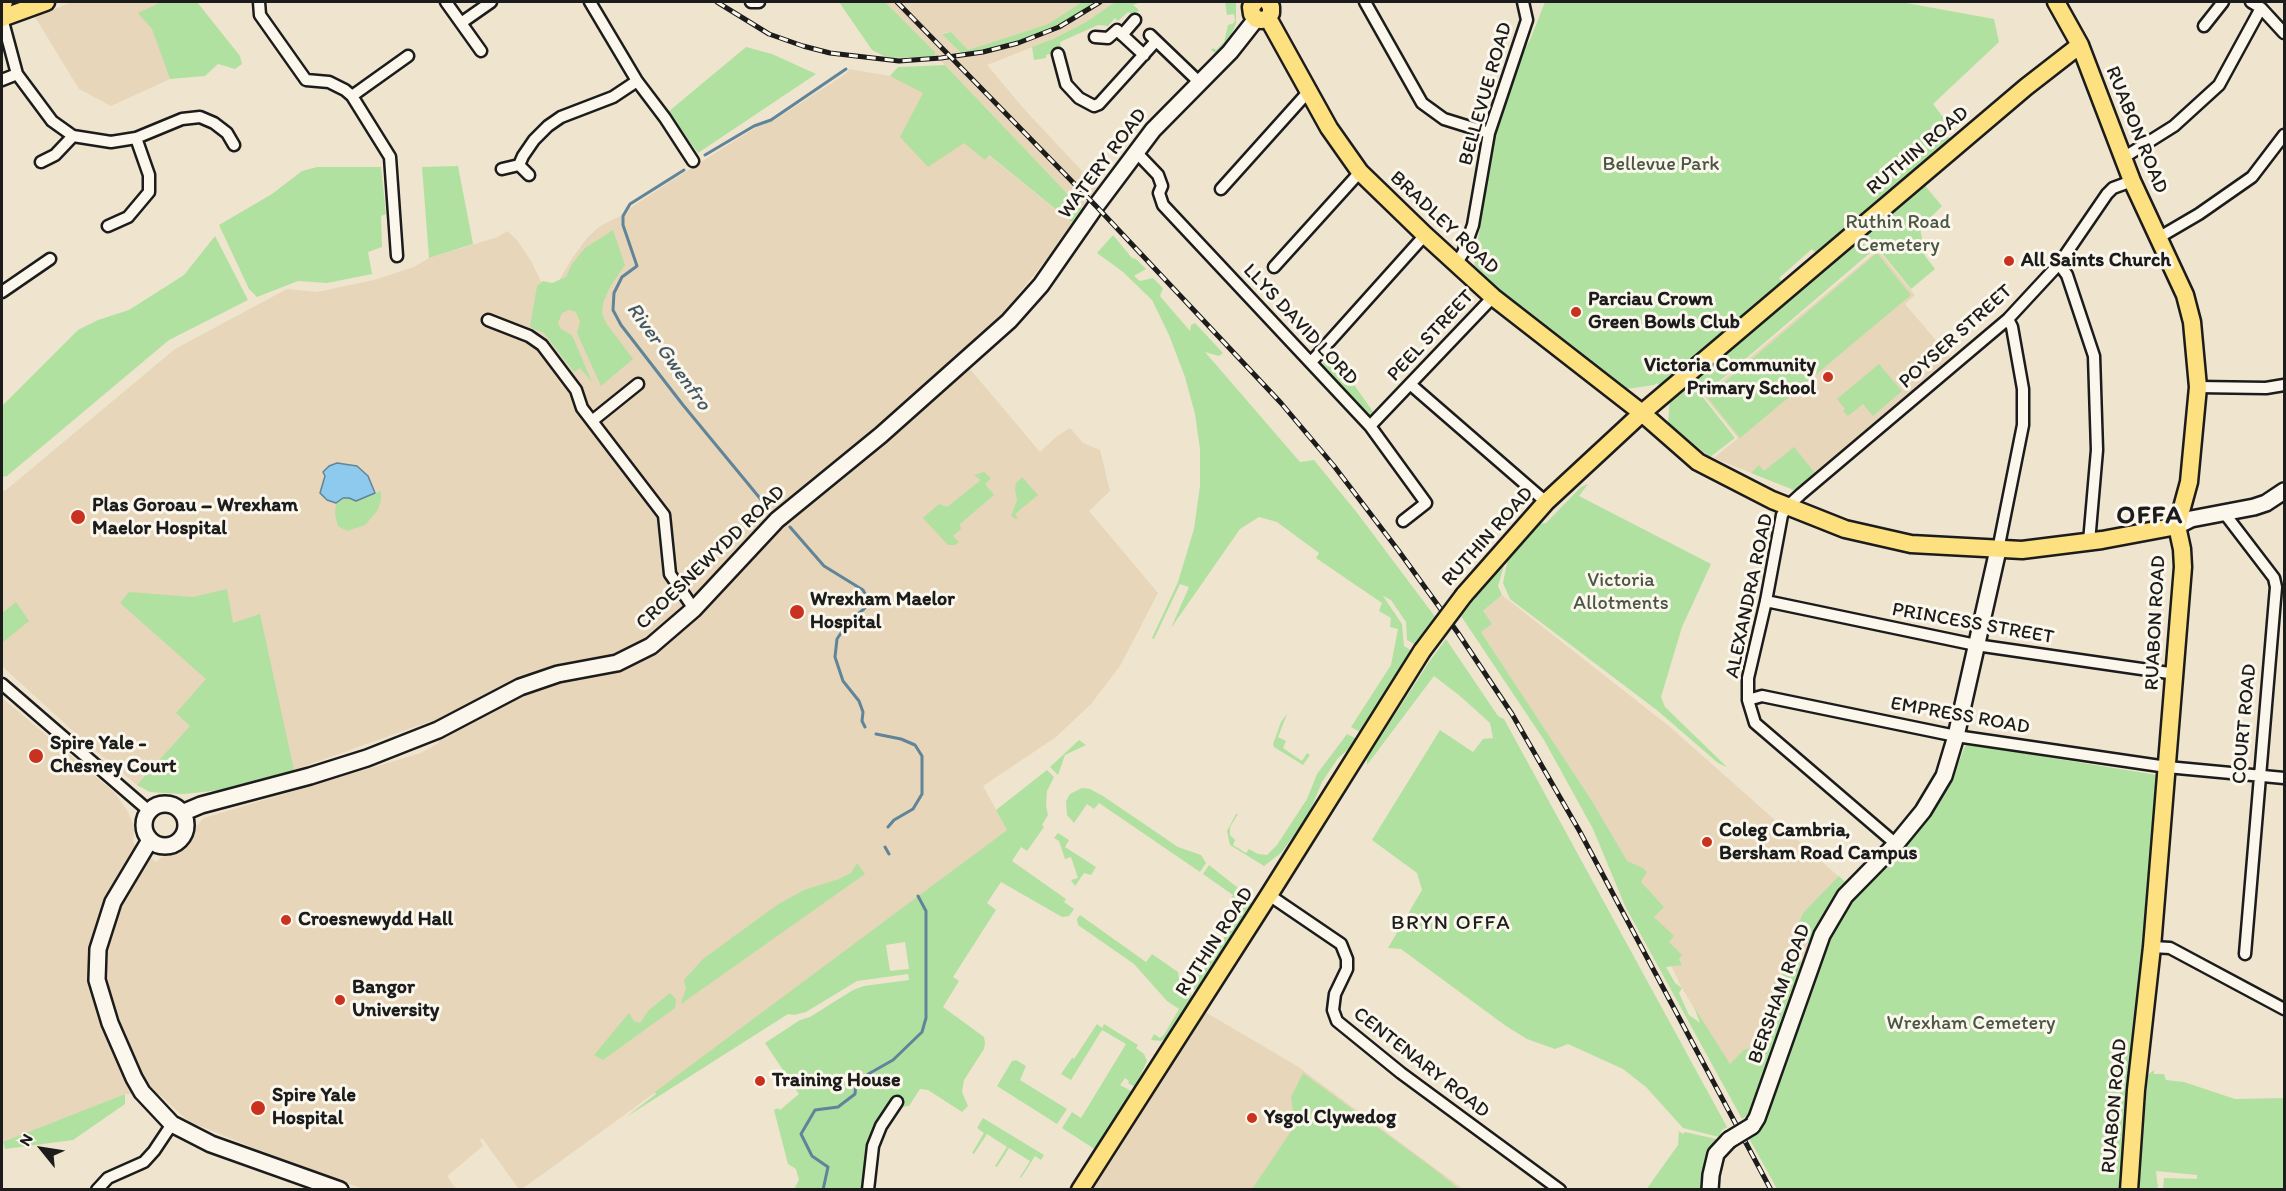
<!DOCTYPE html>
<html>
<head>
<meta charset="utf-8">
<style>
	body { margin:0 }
	#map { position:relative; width:2286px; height:1191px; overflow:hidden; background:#efe4ce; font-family:Itim,sans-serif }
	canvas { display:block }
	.frame { position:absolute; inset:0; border:3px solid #1c1c1c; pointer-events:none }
	.north { position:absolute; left:12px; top:1119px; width:60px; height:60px; -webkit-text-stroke:4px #fbf7ec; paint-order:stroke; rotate:300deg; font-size:16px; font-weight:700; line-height:24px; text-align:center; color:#1c1c1c }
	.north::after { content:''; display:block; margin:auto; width:21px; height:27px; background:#1c1c1c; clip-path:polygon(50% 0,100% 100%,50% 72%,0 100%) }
</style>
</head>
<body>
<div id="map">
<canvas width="2286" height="1191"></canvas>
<div class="frame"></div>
<div class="north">N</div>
</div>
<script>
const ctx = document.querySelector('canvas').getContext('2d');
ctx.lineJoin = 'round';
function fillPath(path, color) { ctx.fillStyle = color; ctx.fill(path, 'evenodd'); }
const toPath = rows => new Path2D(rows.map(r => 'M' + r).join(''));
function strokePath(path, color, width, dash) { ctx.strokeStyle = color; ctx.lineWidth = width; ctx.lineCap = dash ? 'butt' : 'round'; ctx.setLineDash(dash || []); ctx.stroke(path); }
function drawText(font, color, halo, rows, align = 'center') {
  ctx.font = font + ' Itim,sans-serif'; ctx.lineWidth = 6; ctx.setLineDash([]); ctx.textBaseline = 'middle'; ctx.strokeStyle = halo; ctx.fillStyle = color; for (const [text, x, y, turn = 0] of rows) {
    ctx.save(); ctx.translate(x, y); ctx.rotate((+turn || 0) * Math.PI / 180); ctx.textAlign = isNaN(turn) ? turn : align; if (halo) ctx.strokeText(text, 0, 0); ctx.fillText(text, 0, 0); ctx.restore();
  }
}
fillPath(toPath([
	[72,2,175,2,149,18,170,79,111,106,79,89,35,17],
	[885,2,1082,2,1048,24,968,50,951,32,942,33,962,54,1059,25,1095,2,1115,2,1086,22,1053,39,987,65,1025,110,1097,187,1083,210],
	[849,69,890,76,920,76,985,160,988,155,1074,224,1006,310,959,356,1040,452,1056,437,1070,428,1083,443,1100,450,1110,491,1089,511,1158,593,1120,666,1091,704,1056,737,983,786,1007,830,707,1055,522,1189,519,1189,482,1138,480,1140,483,1146,447,1176,456,1189,363,1189,293,1164,188,1121,160,1095,125,1094,2,1143,2,698,114,792,127,810,134,826,133,843,156,862,162,857,170,855,204,818,421,753,439,743,431,721,294,770,219,790,184,794,150,792,137,785,84,741,2,666,2,491,6,490,175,349,287,289,317,292,374,280,414,267,429,258,498,237,507,231,517,240,531,261,549,298,571,260,587,238,600,226,627,213,629,209,671,181,755,128,776,119,847,73],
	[1878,250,1915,295,1905,304,1951,358,1794,490,1714,458,1738,438,1704,396],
	[1502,595,1670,727,1847,884,1836,898,1811,943,1754,1095,1720,1052,1681,986,1592,801,1473,620],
	[1205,1012,1297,1066,1463,1189,1090,1190]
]), '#e7d6b9');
fillPath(toPath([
	[162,2,197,2,240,56,242,64,235,69,218,64,205,76,170,79,152,29,138,13],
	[839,2,885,2,935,52,935,57,888,58,872,50],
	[1082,2,1095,2,1059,25,1019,42,987,50,962,54,942,34,951,32,968,50,1048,24],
	[1115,2,1141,2,1133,5,1139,10,1134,16,1128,12,1118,21,1115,18,1108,26,1098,25,1060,42,1062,51,1046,55,1046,58,1034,60,1032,47,1053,39,1086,22],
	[1225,2,1236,2,1236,23,1228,43,1218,55,1211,50,1213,48,1216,50,1224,42,1228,25,1234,23,1235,20,1234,14,1227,15],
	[1545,2,1901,2,1994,19,1999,42,1933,104,1952,129,1946,134,1951,140,1818,255,1812,249,1779,278,1783,283,1662,388,1657,383,1654,385,1626,389,1496,292,1474,267,1481,220,1478,217,1495,135,1525,48,1530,40],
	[746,47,772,54,816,74,698,153,668,112],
	[945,65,1083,210,1074,224,989,155,985,160,964,143,928,167,900,137,923,93,890,76,898,67],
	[458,166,473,244,429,258,422,167],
	[317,167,381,167,386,214,381,216,382,247,368,252,372,274,327,283,298,281,257,297,249,289,219,225,272,194,302,171],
	[1922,182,1942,206,1920,228,1925,256,1935,269,1911,289,1877,247,1702,396,1735,438,1710,457,1668,423,1670,398],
	[613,230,625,265,610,287,603,303,602,313,606,323,633,359,601,386,577,333,580,322,576,312,569,310,562,313,558,323,561,329,572,335,592,382,580,368,574,372,544,333,530,327,537,286,543,281,552,283,566,277,572,264,585,248],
	[1113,235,1132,258,1136,259,1146,269,1134,276,1140,281,1153,278,1163,288,1160,296,1190,331,1191,325,1195,323,1223,353,1219,356,1205,352,1300,462,1314,460,1358,514,1436,618,1416,645,1407,640,1406,622,1391,600,1383,596,1402,624,1404,646,1412,651,1360,732,1351,727,1391,665,1398,629,1390,627,1391,618,1379,611,1382,603,1316,558,1319,553,1277,522,1259,517,1240,529,1171,628,1189,587,1180,584,1154,639,1152,638,1178,582,1194,529,1200,486,1200,449,1195,414,1185,377,1169,335,1152,300,1123,272,1097,253],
	[215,236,248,300,169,340,7,476,2,477,2,406,78,330,98,320,129,310,184,275],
	[1877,253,1911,295,1740,438,1707,397],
	[1331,352,1376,416,1368,415,1324,369,1323,363],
	[1879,364,1902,391,1873,416,1863,404,1848,416,1843,411,1845,409,1837,399],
	[1794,447,1815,473,1794,490,1751,473,1759,465,1764,471],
	[984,472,991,478,985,484,994,495,960,524,961,529,953,536,959,542,955,545,948,545,923,518,939,504,947,507,981,480,974,475],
	[1022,477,1038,495,1015,514,1018,518,1016,519,1011,516,1017,500,1015,490,1016,483],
	[1588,484,1579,496,1711,564,1682,627,1661,697,1665,707,1727,767,1718,763,1658,711,1510,599,1503,583,1508,558,1539,524,1546,523,1581,487],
	[381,491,381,501,377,511,365,525,347,531,338,526,335,514,336,503,343,498,349,498,356,501],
	[1505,562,1498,586,1502,595,1483,611,1492,624,1481,632,1592,801,1627,861,1643,868,1647,872,1641,882,1664,907,1654,917,1674,936,1669,942,1682,955,1679,959,1682,965,1666,967,1675,983,1682,988,1679,993,1689,1015,1700,1023,1694,1007,1730,1064,1744,1050,1751,1048,1768,1030,1769,1028,1764,1023,1781,1005,1780,1003,1784,999,1773,984,1786,971,1794,959,1797,958,1802,963,1784,1021,1756,1091,1757,1095,1752,1112,1742,1119,1625,906,1593,829,1544,740,1461,616],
	[227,589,233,623,260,614,294,770,219,790,184,794,150,792,137,785,190,726,176,713,206,679,120,603,129,592,193,597],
	[16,602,29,621,2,643,2,613],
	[1446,639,1498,716,1504,719,1727,1127,1722,1130,1719,1137,1683,1128,1646,1087,1623,1069,1568,1044,1555,1049,1527,1039,1506,1026,1401,949,1388,948,1422,890,1417,873,1372,840,1440,730,1473,752,1483,739,1493,738,1490,723,1460,696,1434,676,1367,765,1367,758,1429,662],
	[1287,714,1278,737,1286,741,1283,748,1302,761,1307,753,1310,755,1303,765,1274,747,1273,744,1281,722],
	[1347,734,1357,739,1352,746,1338,758,1322,782,1308,816,1281,853,1264,866,1230,845,1227,831,1236,814,1238,814,1230,827,1230,835,1235,840,1233,845,1246,853,1249,849,1258,854,1267,855,1277,845,1307,799,1317,774],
	[1079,740,1086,745,1065,755,1058,775,1050,767],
	[1966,744,2163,776,2147,941,2131,1053,2127,1189,1777,1189,1748,1136,1760,1129,1828,940,1852,902,1891,864,1952,779],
	[1047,770,1054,777,1047,791,1046,806,1048,815,1042,825,1044,827,1027,851,1021,847,1012,861,1066,899,1064,902,1074,909,1069,916,1062,917,1001,882,987,903,996,910,953,977,959,981,943,1007,984,1037,985,1043,984,1049,964,1080,962,1092,968,1106,962,1112,928,1090,920,1089,909,1106,902,1107,905,1100,896,1094,874,1128,863,1189,794,1189,799,1180,796,1169,788,1164,774,1110,778,1108,780,1110,799,1094,765,1043,800,1020,810,1017,853,990,864,986,909,980,908,974,857,981,806,1012,794,1015,788,1014,626,1117,656,1094,655,1092,1007,830,996,810],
	[905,942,909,969,890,971,886,945],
	[1082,788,1090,789,1103,796,1178,847,1201,855,1206,863,1200,872,1099,803,1094,809,1087,804,1074,823,1067,815,1066,801,1070,794],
	[1058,833,1069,840,1065,847,1096,867,1091,875,1084,873,1075,886,1071,880,1078,878,1071,857,1065,859,1059,841,1054,838],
	[857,863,865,874,681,1004,686,988,684,980,703,959,777,905,804,890,839,879,851,873],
	[1209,865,1247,895,1251,905,1199,989,1193,990,1186,977,1192,967,1201,972,1237,918,1232,914,1236,906,1229,902,1233,895,1203,874],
	[1839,876,1847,884,1836,898,1812,941,1800,942,1797,939,1797,928,1803,913],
	[1080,915,1146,962,1152,954,1178,972,1180,983,1194,998,1167,1038,1161,1041,1151,1040,1154,1034,1160,1038,1164,1035,1179,1009,1167,1001,1134,964,1078,925,1077,919],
	[670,993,676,999,675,1008,603,1060,594,1055,629,1013,634,1021,640,1023,649,1010],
	[1097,1024,1102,1028,1104,1024,1138,1045,1136,1048,1144,1054,1147,1061,1135,1087,1128,1083,1129,1081,1125,1078,1120,1085,1133,1092,1125,1109,1096,1150,1062,1128,1072,1112,1081,1118,1126,1044,1102,1030,1071,1080,1061,1074,1072,1058,1074,1059],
	[1016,1060,1026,1066,1020,1080,1067,1109,1057,1124,997,1086,1012,1061],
	[2154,1070,2154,1074,2164,1074,2166,1080,2184,1082,2235,1099,2284,1098,2284,1189,2163,1189,2164,1178,2197,1179,2197,1175,2156,1171,2158,1189,2138,1189,2148,1075],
	[1303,1073,1433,1168,1459,1189,1252,1189,1292,1130,1294,1120,1291,1097],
	[125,1094,125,1104,73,1140,5,1149,3,1142],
	[983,1118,1044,1155,1041,1160,1035,1156,1021,1178,1020,1177,1030,1161,1009,1148,997,1167,995,1166,1007,1147,987,1134,974,1154,972,1153,984,1133,977,1128],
	[1679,1131,1683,1134,1685,1132,1716,1139,1719,1142,1706,1158,1702,1173,1703,1189,1646,1190,1678,1145]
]), '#b1e1a1');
const water = toPath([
	[337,463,357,466,368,476,375,493,356,501,349,498,343,498,336,503,327,500,320,493,325,476,323,472,329,466,337,463]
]);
fillPath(water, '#8ecaee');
strokePath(water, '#60849a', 1.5);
strokePath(toPath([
	[705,155,754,126,771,120,846,69],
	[684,170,630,204,623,216,623,225,637,266,622,277,614,293,613,310,621,325,683,405,768,508],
	[790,527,824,566,863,590,869,601,864,609,849,621,837,639,835,657,843,681,859,701,863,712,862,721,865,727],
	[876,734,901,739,915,745,922,756,922,794,913,809,894,820,888,827],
	[885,847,889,854],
	[823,1190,828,1167,812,1156,801,1134,815,1110,838,1107,855,1094,856,1081,893,1060,922,1032,926,1018,926,911,918,896]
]), '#60849a', 3);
const street = toPath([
	[259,2,260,15,306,80,329,82,345,90,352,96,390,157,397,256],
	[446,2,481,51],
	[590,2,637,81,665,118,693,161],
	[751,2,759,2],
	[1365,2,1422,103,1444,119,1489,133],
	[2251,2,2261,8,2284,33],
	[2,18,17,74,52,121,73,136,111,142,136,138,182,119,200,117,214,123,227,133,234,145],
	[461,23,491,2],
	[2204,26,2223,2],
	[1122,35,1135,20],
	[1150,35,1199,82],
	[1095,37,1108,38,1117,30,1144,55],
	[1058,54,1066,84,1079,98,1094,106,1099,104,1156,41],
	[2,80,17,74],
	[352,96,408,56],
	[1136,152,1158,175,1162,186,1159,193,1163,205,1370,426,1426,503,1403,521],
	[2123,158,2174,126,2219,85,2261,8],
	[41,162,55,155,73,136],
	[519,165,529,175],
	[502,169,519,165,523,156,534,140,548,126,561,117,613,97,637,81],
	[1221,189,1309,91],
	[108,226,128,217,149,192,149,175,136,138],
	[2158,238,2199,214,2252,177,2284,135],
	[1456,264,1463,253,1473,225,1489,133,1527,20,1523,2],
	[2059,264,2067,275,2094,356,2097,450,2089,542],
	[1274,267,1360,172],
	[2,292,50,259],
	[488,320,529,336,542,345,576,390,582,408,664,515,670,574,694,609],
	[1329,342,1425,235],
	[1311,362,1326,346],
	[1410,384,1546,502],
	[2198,387,2266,388,2284,385],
	[592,421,638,384],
	[1370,426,1493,297],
	[2225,514,2274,578,2276,587,2245,954],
	[1998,550,2023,425,2023,389,2012,327,2008,319],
	[1766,601,1976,645,2176,674],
	[2,684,149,811],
	[1748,700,1762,696,1956,736,2167,767,2284,778],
	[1896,844,1755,723,1748,700,1748,678,1766,601,1782,515,1788,506,1801,494,2008,319,2059,264,2107,194,2113,188,2132,181],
	[1269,895,1341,944,1347,959,1347,969,1335,994,1333,1010,1337,1021,1401,1073,1560,1190],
	[2152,947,2170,948,2284,1009],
	[97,1190,108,1178,144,1162,154,1151,172,1124],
	[868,1190,873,1146,881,1126,897,1102]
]);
const secondary = toPath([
	[2177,526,2191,519,2254,507,2266,503,2284,491],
	'144 825a21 21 0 1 1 42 0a21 21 0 1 1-42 0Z',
	[182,813,201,805,310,776,367,758,438,730,520,687,558,674,617,663,651,646,694,609,777,520,881,435,1009,321,1041,285,1096,206,1153,130,1230,52,1256,19],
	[150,840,113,902,98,949,97,980,110,1023,134,1078,142,1092,172,1124,211,1144,340,1190],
	[1752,1126,1757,1118,1822,935,1845,896,1896,844,1923,811,1944,776,1956,736,1998,550],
	[1710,1190,1711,1175,1716,1154,1729,1140]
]);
const primary = toPath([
	[2,2,4,2],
	[1255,2,1251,7,1252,14,1256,19,1262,20,1268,18,1271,13,1271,7,1268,2],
	[2056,2,2080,45,2132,181,2185,295,2192,322,2198,387,2189,482,2177,526,2182,549,2183,567,2152,947,2136,1090,2129,1190],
	[2,18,46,2],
	[1268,18,1329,128,1360,172,1425,235,1493,297,1642,413,1698,462,1772,500,1845,529,1911,544,2022,550,2102,540,2177,526],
	[1464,595,1546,502,1642,413,2026,87,2080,45],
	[1080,1190,1269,895,1422,651]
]);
strokePath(street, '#1c1c1c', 15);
strokePath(secondary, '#1c1c1c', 20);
strokePath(primary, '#1c1c1c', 21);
strokePath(street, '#fbf7ec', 10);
strokePath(secondary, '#fbf7ec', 15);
strokePath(primary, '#fde080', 16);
const rail = toPath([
	[717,2,769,34,803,46,830,53,899,61,941,58,983,52,1018,43,1059,27,1100,2],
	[897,2,1096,206,1281,403,1334,466,1398,550,1458,633,1512,714,1580,832,1771,1190]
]);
strokePath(rail, '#1c1c1c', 5);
strokePath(rail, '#fbf7ec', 3, [9]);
const secondaryBridge = toPath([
	[1729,1140,1752,1126]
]);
const primaryBridge = toPath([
	[1422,651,1464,595]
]);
strokePath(secondaryBridge, '#1c1c1c', 20, []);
strokePath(primaryBridge, '#1c1c1c', 21, []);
strokePath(secondaryBridge, '#fbf7ec', 15);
strokePath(primaryBridge, '#fde080', 16);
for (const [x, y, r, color] of [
	[2009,261,6,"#c8321e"],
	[1576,312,6,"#c8321e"],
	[1828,377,6,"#c8321e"],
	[78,517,8,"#c8321e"],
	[797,612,8,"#c8321e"],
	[36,756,8,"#c8321e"],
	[1707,842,6,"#c8321e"],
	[286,920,6,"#c8321e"],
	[340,1000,6,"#c8321e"],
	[760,1081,6,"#c8321e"],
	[258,1108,8,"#c8321e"],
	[1252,1118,6,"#c8321e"]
]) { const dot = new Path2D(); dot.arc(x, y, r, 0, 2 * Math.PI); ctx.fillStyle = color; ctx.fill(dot); strokePath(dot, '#fbf7ec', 2); }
drawText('20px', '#1c1c1c', '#fbf7ec', [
	["BELLEVUE ROAD",1486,94,-74],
	["RUABON ROAD",2136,130,68],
	["RUTHIN ROAD",1918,151,-40],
	["WATERY ROAD",1103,164,-53],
	["BRADLEY ROAD",1444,223,43],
	["LLYS DAVID LORD",1300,325,47],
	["PEEL STREET",1431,336,-47],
	["POYSER STREET",1956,337,-42],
	["RUTHIN ROAD",1488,537,-48],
	["CROESNEWYDD ROAD",711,558,-44],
	["ALEXANDRA ROAD",1750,596,-78],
	["RUABON ROAD",2156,623,-87],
	["PRINCESS STREET",1973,624,10],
	["EMPRESS ROAD",1960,716,10],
	["COURT ROAD",2245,724,-85],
	["RUTHIN ROAD",1215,942,-57],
	["BERSHAM ROAD",1780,994,-70],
	["CENTENARY ROAD",1421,1063,38],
	["RUABON ROAD",2115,1106,-85]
]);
drawText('20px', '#495744', '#fbf7ec', [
	["Bellevue Park",1661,165],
	["Ruthin Road",1898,223],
	["Cemetery",1898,246],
	["Victoria",1621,581],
	["Allotments",1621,604],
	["Wrexham Cemetery",1971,1024]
]);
drawText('bold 20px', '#1c1c1c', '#fbf7ec', [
	["All Saints Church",2021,261],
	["Parciau Crown",1588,300],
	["Green Bowls Club",1588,323],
	["Victoria Community",1816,366,"right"],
	["Primary School",1816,389,"right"],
	["Plas Goroau – Wrexham",92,506],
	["Maelor Hospital",92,529],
	["Wrexham Maelor",810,600],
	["Hospital",810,623],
	["Spire Yale -",50,744],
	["Chesney Court",50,767],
	["Coleg Cambria,",1719,831],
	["Bersham Road Campus",1719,854],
	["Croesnewydd Hall",298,920],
	["Bangor",352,988],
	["University",352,1011],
	["Training House",772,1081],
	["Spire Yale",272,1096],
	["Hospital",272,1119],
	["Ysgol Clywedog",1264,1118]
], 'left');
drawText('italic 21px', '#445966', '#fbf7ec', [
	["River Gwenfro",668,357,54]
]);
ctx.letterSpacing = '1.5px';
drawText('21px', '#1c1c1c', '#fbf7ec', [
	["BRYN OFFA",1451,924]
]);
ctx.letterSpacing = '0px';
ctx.letterSpacing = '1.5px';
drawText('bold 26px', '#1c1c1c', '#fbf7ec', [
	["OFFA",2150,516]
]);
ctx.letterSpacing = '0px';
</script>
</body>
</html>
